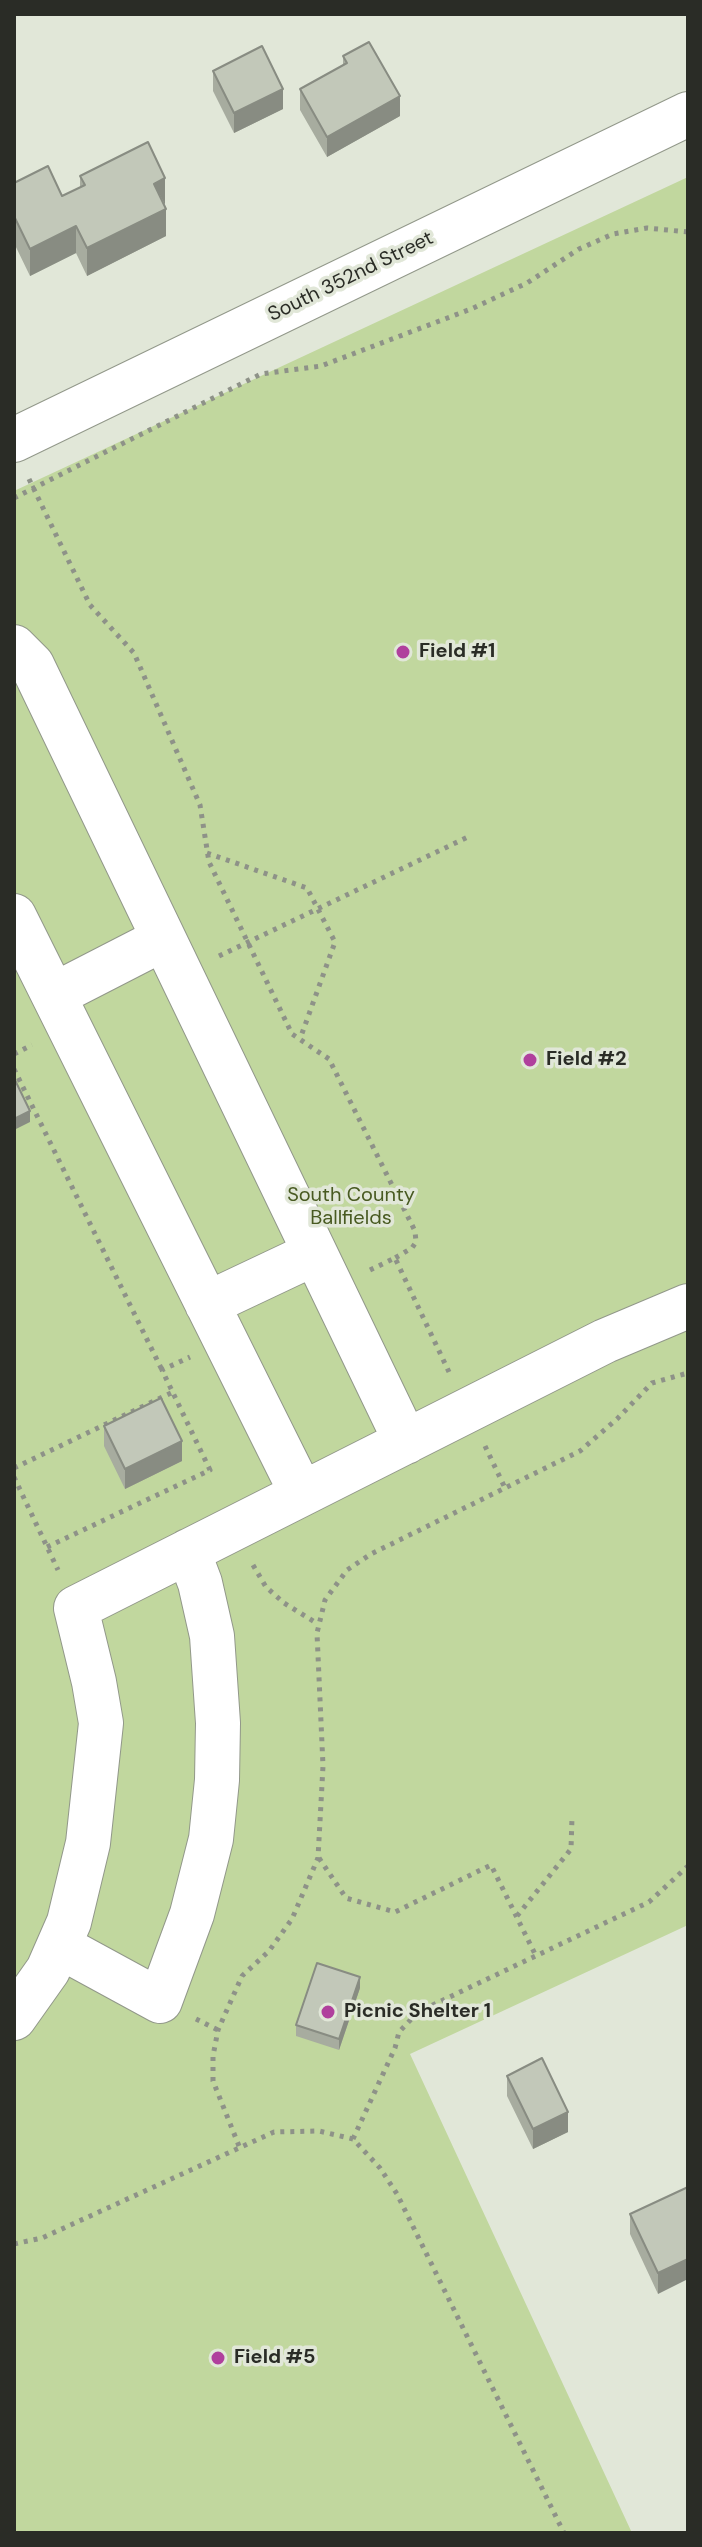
<!DOCTYPE html>
<html>
<head>
<meta charset="utf-8">
<style>
	body { margin:0 }
	#map { position:relative; width:702px; height:2547px; overflow:hidden; background:#e1e7d8; font-family:"DM Sans",sans-serif }
	canvas { display:block }
	.frame { position:absolute; inset:0; border:16px solid #2a2c26; pointer-events:none }
</style>
</head>
<body>
<div id="map">
<canvas width="702" height="2547"></canvas>
<div class="frame"></div>
</div>
<script>
const ctx = document.querySelector('canvas').getContext('2d');
ctx.lineJoin = 'round';
function fillPath(path, color) { ctx.fillStyle = color; ctx.fill(path, 'evenodd'); }
const toPath = rows => new Path2D(rows.map(r => 'M' + r).join(''));
function strokePath(path, color, width, dash) { ctx.strokeStyle = color; ctx.lineWidth = width; ctx.lineCap = dash ? 'butt' : 'round'; ctx.setLineDash(dash || []); ctx.stroke(path); }
function drawText(font, color, halo, rows, align = 'center') {
  ctx.font = font + ' "DM Sans",sans-serif'; ctx.lineWidth = 7; ctx.setLineDash([]); ctx.textBaseline = 'middle'; ctx.strokeStyle = halo; ctx.fillStyle = color; for (const [text, x, y, turn = 0] of rows) {
    ctx.save(); ctx.translate(x, y); ctx.rotate((+turn || 0) * Math.PI / 180); ctx.textAlign = isNaN(turn) ? turn : align; if (halo) ctx.strokeText(text, 0, 0); ctx.fillText(text, 0, 0); ctx.restore();
  }
}
fillPath(toPath([
	[688,177,688,1925,410,2054,632,2533,14,2533,14,491]
]), '#c1d79e');
const minor = toPath([
	[14,440,688,114],
	[14,647,32,665,406,1442],
	[14,916,302,1494],
	[54,995,163,939],
	[207,1304,315,1253],
	[59,1946,160,2001,192,1914,211,1839,217,1780,218,1723,212,1636,200,1583,188,1551],
	[14,2018,48,1970,69,1922,88,1843,101,1723,94,1682,76,1608,605,1341,688,1306]
]);
strokePath(minor, '#92988a', 46);
strokePath(toPath([
	[29,479,90,605,134,653,200,805,209,862,292,1034,329,1059,415,1231,416,1242,412,1248,395,1258],
	[14,498,261,374,321,366,471,309,527,283,579,249,613,234,647,228,688,232],
	[207,853,307,888,335,942,300,1039],
	[219,956,470,836],
	[14,1054,32,1045],
	[14,1069,162,1370],
	[370,1270,395,1258,449,1372],
	[485,1446,505,1488],
	[14,1468,173,1392],
	[14,1477,58,1570],
	[47,1547,210,1470,162,1370,190,1357],
	[253,1565,266,1587,284,1603,318,1624],
	[319,1858,346,1898,395,1912,491,1865,536,1956],
	[517,1916,571,1849,572,1817],
	[196,2019,218,2030],
	[353,2139,395,2048,399,2032,418,2012,649,1902,688,1866],
	[239,2146,213,2081,213,2056,218,2030,242,1976,269,1951,292,1919,318,1858,323,1766,317,1633,325,1600,347,1570,371,1554,580,1451,617,1419,652,1383,688,1373],
	[14,2244,42,2238,274,2132,319,2131,353,2139,380,2168,397,2194,564,2533]
]), '#8e9288', 5, [4, 6]);
strokePath(minor, '#fff', 44);
fillPath(toPath([
	[343,56,400,116,327,157,300,110,300,89,343,65],
	[213,71,283,109,234,133,213,91],
	[80,176,165,205,166,236,87,276,76,253,30,276,14,243,14,183,62,196,80,187],
	[104,1426,182,1461,125,1489,104,1446],
	[360,1988,339,2050,296,2036,296,2025],
	[507,2076,568,2132,533,2149,507,2096],
	[688,2187,658,2294,630,2234,630,2214]
]), '#a7ac9f');
fillPath(toPath([
	[283,89,283,109,234,133,234,113],
	[400,96,400,116,327,157,327,137],
	[165,178,165,205,154,184],
	[166,209,166,236,87,276,87,248],
	[76,226,76,253,30,276,30,249],
	[30,1111,30,1122,14,1130,14,1119],
	[182,1441,182,1461,125,1489,125,1469],
	[360,1977,360,1988,339,2050,339,2039],
	[568,2112,568,2132,533,2149,533,2129],
	[688,2259,688,2279,658,2294,658,2273]
]), '#888c82');
const building = toPath([
	[369,42,400,96,327,137,300,89,347,63,343,56,369,42],
	[262,46,283,89,234,113,213,71,262,46],
	[148,142,165,178,154,184,166,209,87,248,76,226,30,249,14,216,14,183,48,166,62,196,85,185,80,176,148,142],
	[14,1078,30,1111,14,1119,14,1078],
	[161,1398,182,1441,125,1469,104,1426,161,1398],
	[317,1963,360,1977,339,2039,296,2025,317,1963],
	[542,2058,568,2112,533,2129,507,2076,542,2058],
	[688,2187,688,2259,658,2273,630,2214,688,2187]
]);
fillPath(building, '#c2c8b9');
strokePath(building, '#888c82', 2);
for (const [x, y, r, color] of [
	[403,652,8,"#b0409d"],
	[530,1060,8,"#b0409d"],
	[328,2012,8,"#b0409d"],
	[218,2358,8,"#b0409d"]
]) { const dot = new Path2D(); dot.arc(x, y, r, 0, 2 * Math.PI); ctx.fillStyle = color; ctx.fill(dot); strokePath(dot, '#e1e7d8', 3); }
drawText('20px', '#2a2c26', '#e1e7d8', [
	["South 352nd Street",351,277,-26]
]);
drawText('bold 20px', '#2a2c26', '#e1e7d8', [
	["Field #1",419,652],
	["Field #2",546,1060],
	["Picnic Shelter 1",344,2012],
	["Field #5",234,2358]
], 'left');
drawText('20px', '#485a21', '#e1e7d8', [
	["South County",351,1196],
	["Ballfields",351,1219]
]);
</script>
</body>
</html>
